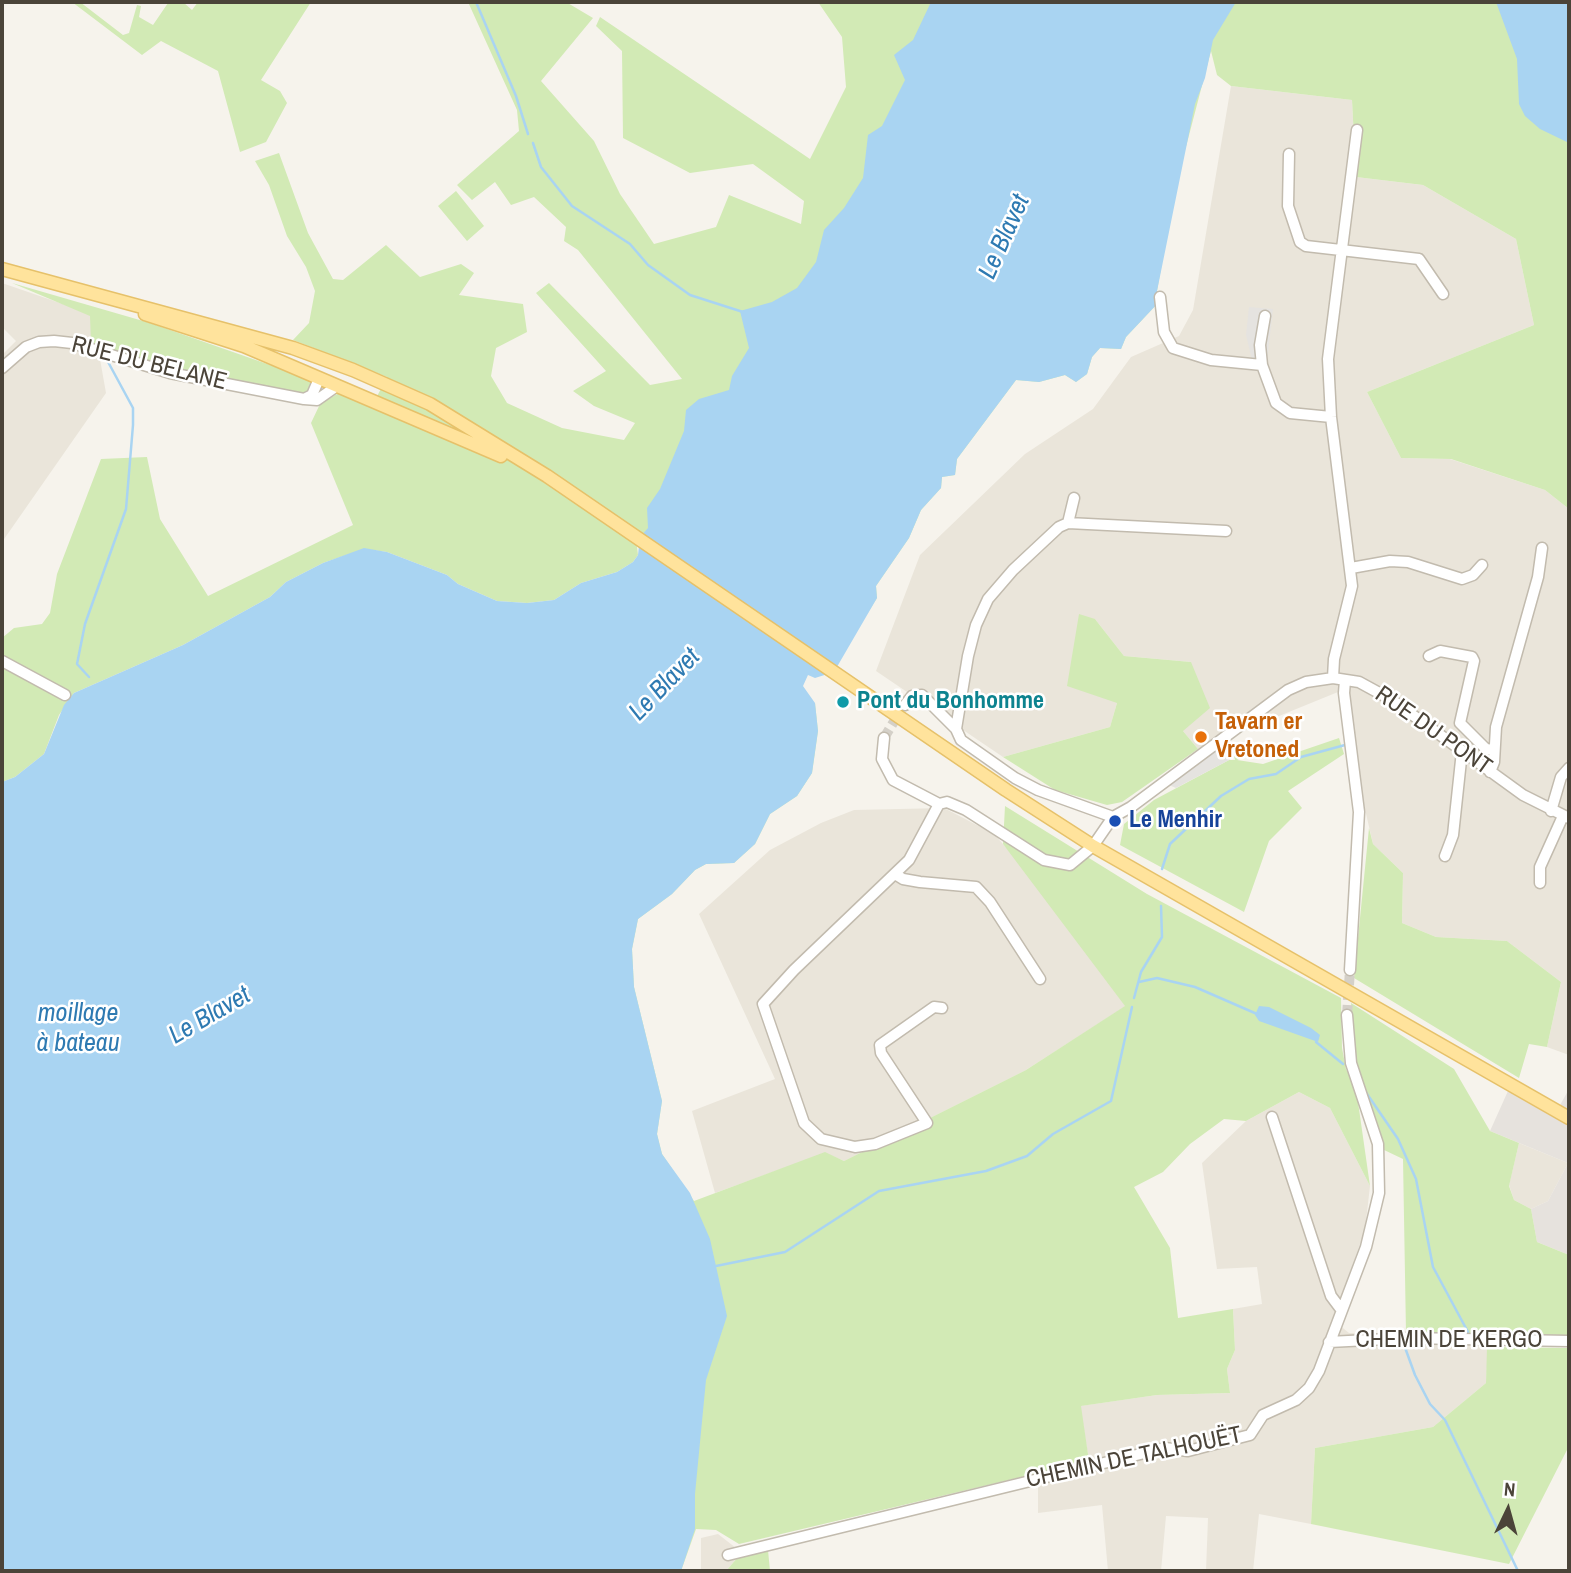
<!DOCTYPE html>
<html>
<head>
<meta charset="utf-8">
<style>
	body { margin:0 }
	#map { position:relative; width:1571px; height:1573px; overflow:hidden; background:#f6f3ec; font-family:"Archivo Narrow",sans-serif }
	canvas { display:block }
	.frame { position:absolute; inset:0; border:4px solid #4b4439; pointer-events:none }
	.north { position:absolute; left:1473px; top:1475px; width:70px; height:70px; -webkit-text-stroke:5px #fff; paint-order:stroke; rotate:5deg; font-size:19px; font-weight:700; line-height:28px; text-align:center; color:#4b4439 }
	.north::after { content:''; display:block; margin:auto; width:24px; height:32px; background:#4b4439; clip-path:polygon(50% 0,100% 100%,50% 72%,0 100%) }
</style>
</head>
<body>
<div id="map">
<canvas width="1571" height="1573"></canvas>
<div class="frame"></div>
<div class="north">N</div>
</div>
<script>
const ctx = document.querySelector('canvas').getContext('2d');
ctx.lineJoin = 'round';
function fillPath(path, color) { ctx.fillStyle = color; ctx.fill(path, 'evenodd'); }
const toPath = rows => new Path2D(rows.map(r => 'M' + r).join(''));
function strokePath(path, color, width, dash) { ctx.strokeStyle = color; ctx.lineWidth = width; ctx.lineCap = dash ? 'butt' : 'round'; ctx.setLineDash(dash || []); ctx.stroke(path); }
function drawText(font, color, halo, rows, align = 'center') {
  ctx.font = font + ' "Archivo Narrow",sans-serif'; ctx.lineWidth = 5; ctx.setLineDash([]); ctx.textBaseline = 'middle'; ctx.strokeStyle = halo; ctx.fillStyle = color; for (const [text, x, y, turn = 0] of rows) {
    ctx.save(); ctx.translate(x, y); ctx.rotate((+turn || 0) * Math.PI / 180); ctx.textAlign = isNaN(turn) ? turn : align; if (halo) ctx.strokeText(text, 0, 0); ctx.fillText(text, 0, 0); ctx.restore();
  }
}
fillPath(toPath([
	[1231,86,1352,100,1356,177,1423,185,1516,239,1534,325,1367,392,1401,458,1450,459,1545,490,1569,509,1569,1055,1547,1047,1561,982,1507,941,1436,937,1402,923,1403,873,1373,844,1338,692,1198,749,1183,731,1191,662,1124,656,1095,619,1117,703,1110,727,1003,757,876,671,920,555,1025,454,1093,409,1131,357,1179,336,1193,310],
	[2,283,92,314,106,393,2,542,2,355,16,341,2,327],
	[944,808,994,834,1021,864,1126,1006,1026,1070,844,1161,825,1153,715,1193,692,1111,775,1079,699,914,770,850,821,823,854,810],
	[1299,1092,1330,1108,1370,1186,1365,1230,1333,1320,1349,1333,1489,1332,1486,1383,1433,1427,1315,1448,1311,1524,1259,1514,1253,1571,1206,1571,1208,1518,1166,1516,1161,1571,1108,1571,1102,1505,1038,1513,1038,1474,1089,1461,1080,1406,1157,1395,1230,1393,1227,1369,1235,1350,1233,1309,1262,1304,1257,1267,1217,1269,1202,1163,1246,1121],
	[1519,1143,1568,1163,1548,1201,1531,1209,1514,1200,1509,1185],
	[718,1534,736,1548,738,1557,726,1571,701,1571,701,1538]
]), '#eae5da');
fillPath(toPath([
	[1569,1089,1569,1255,1537,1242,1531,1209,1548,1201,1568,1163,1490,1131,1508,1091,1554,1116]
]), '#e6e2dd');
fillPath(toPath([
	[72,2,80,2,123,35,129,33,137,5,141,6,139,17,153,25,168,3,173,2,183,2,192,10,198,2,311,2,261,80,280,91,287,103,266,142,240,152,218,71,161,41,142,55],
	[468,2,566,2,593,18,541,81,594,141,620,194,654,244,716,227,729,195,801,224,804,201,753,164,690,173,623,138,622,51,596,26,600,17,810,159,846,87,842,37,818,2,987,2,637,547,638,555,633,562,617,572,581,583,554,600,527,603,497,601,458,584,447,575,387,552,364,549,323,563,286,582,270,597,183,645,74,693,59,715,44,754,15,777,2,782,2,638,14,628,42,624,50,613,57,574,101,459,147,457,160,519,208,596,353,525,311,423,320,404,339,393,372,406,387,377,293,340,309,323,315,291,306,267,287,236,269,185,255,161,279,153,308,233,333,279,343,280,386,245,420,277,461,264,474,273,459,295,523,304,527,332,496,348,491,376,507,403,562,428,624,440,635,423,594,406,573,391,606,371,536,293,549,283,650,385,682,379,578,250,564,241,566,227,534,197,511,205,495,182,472,200,457,185,519,131,517,110],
	[1173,2,1569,2,1569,509,1545,490,1451,459,1401,458,1367,392,1534,325,1516,239,1423,185,1356,177,1352,100,1231,86,1217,75,1211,51,1176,185,1157,291,1159,302,1126,337,1121,349,1100,348,1092,357,1087,374,1076,382,1065,375,1039,382,1016,380,957,459,955,475,942,477,941,488,921,510,909,538,876,586,877,598,849,643,823,611],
	[456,191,484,226,467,241,438,206],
	[12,283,150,323,313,380,308,392,303,395,172,370,91,343,90,316],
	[1079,614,1095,619,1124,656,1191,662,1210,708,1183,731,1198,749,1122,802,1107,805,1055,790,1003,757,1110,727,1117,703,1067,686],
	[815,703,818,731,812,773,797,796,770,814,755,844,734,863,706,864,695,870,672,894,638,919,632,949,634,987,662,1101,657,1134,662,1154,694,1201,825,1152,844,1161,1026,1070,1125,1006,1003,844,1005,806,1147,894,1341,998,1342,1048,1346,1069,1356,1088,1370,1186,1330,1108,1299,1092,1246,1121,1224,1119,1190,1144,1163,1172,1134,1187,1170,1248,1178,1318,1233,1309,1235,1350,1227,1369,1230,1393,1157,1395,1081,1406,1089,1461,739,1544,716,1530,696,1529,681,1571,2,1571],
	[1339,738,1344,754,1288,791,1302,808,1269,841,1244,912,1120,845,1124,824,1154,800,1229,760,1235,760,1234,756,1257,745,1259,749,1237,760,1263,764],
	[1369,828,1373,844,1403,873,1402,923,1436,937,1507,941,1561,982,1547,1047,1529,1044,1519,1078,1354,978],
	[1351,1003,1454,1069,1490,1131,1519,1143,1509,1186,1514,1200,1531,1209,1537,1242,1569,1255,1569,1335,1406,1333,1403,1159,1382,1149,1355,1056],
	[1487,1347,1569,1348,1569,1446,1509,1564,1311,1524,1315,1448,1433,1427,1486,1383],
	[768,1550,770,1571,726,1571,738,1557]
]), '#d2eab5');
fillPath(toPath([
	[1249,307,1273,309,1267,361,1252,360,1246,335],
	[1220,739,1233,758,1176,788,1164,783]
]), '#e5e3e0');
fillPath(toPath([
	[931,2,1236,2,1213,40,1205,78,1195,104,1157,291,1159,302,1126,337,1121,349,1100,348,1092,357,1087,374,1076,382,1065,375,1039,382,1016,380,957,459,955,475,942,477,941,488,921,510,909,538,876,586,877,598,834,672,815,678,808,675,803,686,815,703,818,731,812,773,797,796,770,814,755,844,734,863,706,864,695,870,672,894,638,919,632,949,634,987,662,1101,657,1134,662,1154,690,1193,710,1239,727,1316,706,1380,695,1494,695,1529,681,1571,2,1571,2,782,15,777,44,754,64,705,74,693,183,645,270,597,286,582,323,563,364,548,387,552,447,575,458,584,497,601,527,603,554,600,581,583,617,572,633,562,638,555,640,537,648,528,647,508,660,489,684,431,686,410,699,399,729,390,732,376,749,348,740,311,772,302,797,288,816,262,824,230,844,208,863,178,868,135,882,126,905,80,894,55,913,40],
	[1496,2,1569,2,1569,143,1540,129,1525,116,1519,104,1517,59],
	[1259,1006,1269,1007,1311,1028,1320,1035,1318,1042,1259,1021,1255,1015]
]), '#a9d4f2');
strokePath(toPath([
	[476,2,516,96,528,134],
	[533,143,541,167,572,206,630,244,648,265,690,295,743,312],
	[89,677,77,664,85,624,126,509,133,425,133,408,107,360],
	[1162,869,1170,844,1221,796,1249,779,1276,774,1301,757,1345,745],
	[1139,982,1157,978,1195,987,1257,1014],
	[1134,998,1141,972,1162,937,1161,906],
	[1316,1042,1343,1064],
	[1365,1091,1398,1139,1416,1179,1433,1267,1468,1332],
	[716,1266,785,1252,879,1191,986,1171,1027,1156,1053,1134,1111,1101,1132,1007],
	[1403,1342,1415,1375,1430,1404,1445,1420,1518,1571]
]), '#a9d4f2', 2.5);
strokePath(toPath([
	[884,738,901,710],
	[1347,1015,1350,970]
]), '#d4d0c8', 10, [10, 5]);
const minor = toPath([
	[1289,154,1288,206,1300,242,1306,246,1419,259,1443,294],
	[1160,297,1164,332,1173,348,1211,360,1262,365],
	[1265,316,1260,345,1262,365,1276,403,1290,413,1331,417],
	[2,368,26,347,39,342,54,341,72,343,170,373,304,399,317,400,334,388],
	[304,399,312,395,318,381],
	[1068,523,1059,527,1013,570,988,599,976,625,968,656,956,729,961,740,1015,778,1038,790,1113,817],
	[1068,523,1226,531],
	[1068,523,1074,498],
	[1351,568,1390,561,1408,562,1462,579,1473,575,1482,565],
	[1429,656,1440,651,1472,657,1474,661,1460,723,1486,749,1493,750],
	[2,661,65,695],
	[1333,678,1334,659,1352,586,1331,417,1328,359,1357,130],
	[1345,680,1344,693,1359,812,1350,970],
	[905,705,912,696,922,695,956,729],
	[884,738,882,759,893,780,939,804,947,802,966,810,1044,860,1070,865,1093,846,1113,817,1131,807,1288,690,1306,682,1333,678,1359,682,1392,700,1523,795,1569,818],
	[1490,772,1494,762,1496,727,1538,577,1542,548],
	[939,804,909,860,794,970,763,1004,804,1123,821,1139,855,1147,875,1144,927,1123,881,1053,880,1045,934,1007,942,1008],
	[1551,811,1561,777,1569,768],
	[1445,856,1453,835,1462,751],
	[895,874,903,879,920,882,976,887,990,902,1040,979],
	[1540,883,1540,867,1563,816],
	[1272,1117,1331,1296,1340,1308],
	[1329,1342,1407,1338,1569,1341],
	[728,1555,1165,1448,1188,1451,1250,1435,1263,1415,1296,1400,1309,1388,1319,1371,1366,1247,1379,1193,1378,1144,1351,1063,1347,1015]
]);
const major = toPath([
	[2,269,293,348,353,370,430,404,547,476,1006,790,1093,846,1569,1118],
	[145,314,244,346,501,456]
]);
strokePath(minor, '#c2bbae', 13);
strokePath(major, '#e6c16a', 15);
strokePath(minor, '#fff', 10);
strokePath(major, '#ffe39c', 12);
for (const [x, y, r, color] of [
	[843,702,7,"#0f9aa8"],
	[1201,737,7,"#e8710a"],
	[1115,821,7,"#1a4fb4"]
]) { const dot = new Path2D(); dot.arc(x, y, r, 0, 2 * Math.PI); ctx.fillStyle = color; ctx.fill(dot); strokePath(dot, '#fff', 2.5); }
drawText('24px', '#4b4439', '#fff', [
	["RUE DU BELANE",149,364,14],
	["RUE DU PONT",1433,731,35],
	["CHEMIN DE KERGO",1449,1341],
	["CHEMIN DE TALHOUËT",1134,1458,-12]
]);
drawText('bold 24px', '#0d838f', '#fff', [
	["Pont du Bonhomme",857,702]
], 'left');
drawText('bold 24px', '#c56008', '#fff', [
	["Tavarn er",1215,723],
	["Vretoned",1215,751]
], 'left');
drawText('bold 24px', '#164399', '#fff', [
	["Le Menhir",1129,821]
], 'left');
drawText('italic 26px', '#2e7ab2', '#fff', [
	["Le Blavet",1005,237,-66],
	["Le Blavet",665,685,-46],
	["moillage",78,1014],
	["à bateau",78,1044],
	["Le Blavet",210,1016,-30]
]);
</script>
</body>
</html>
